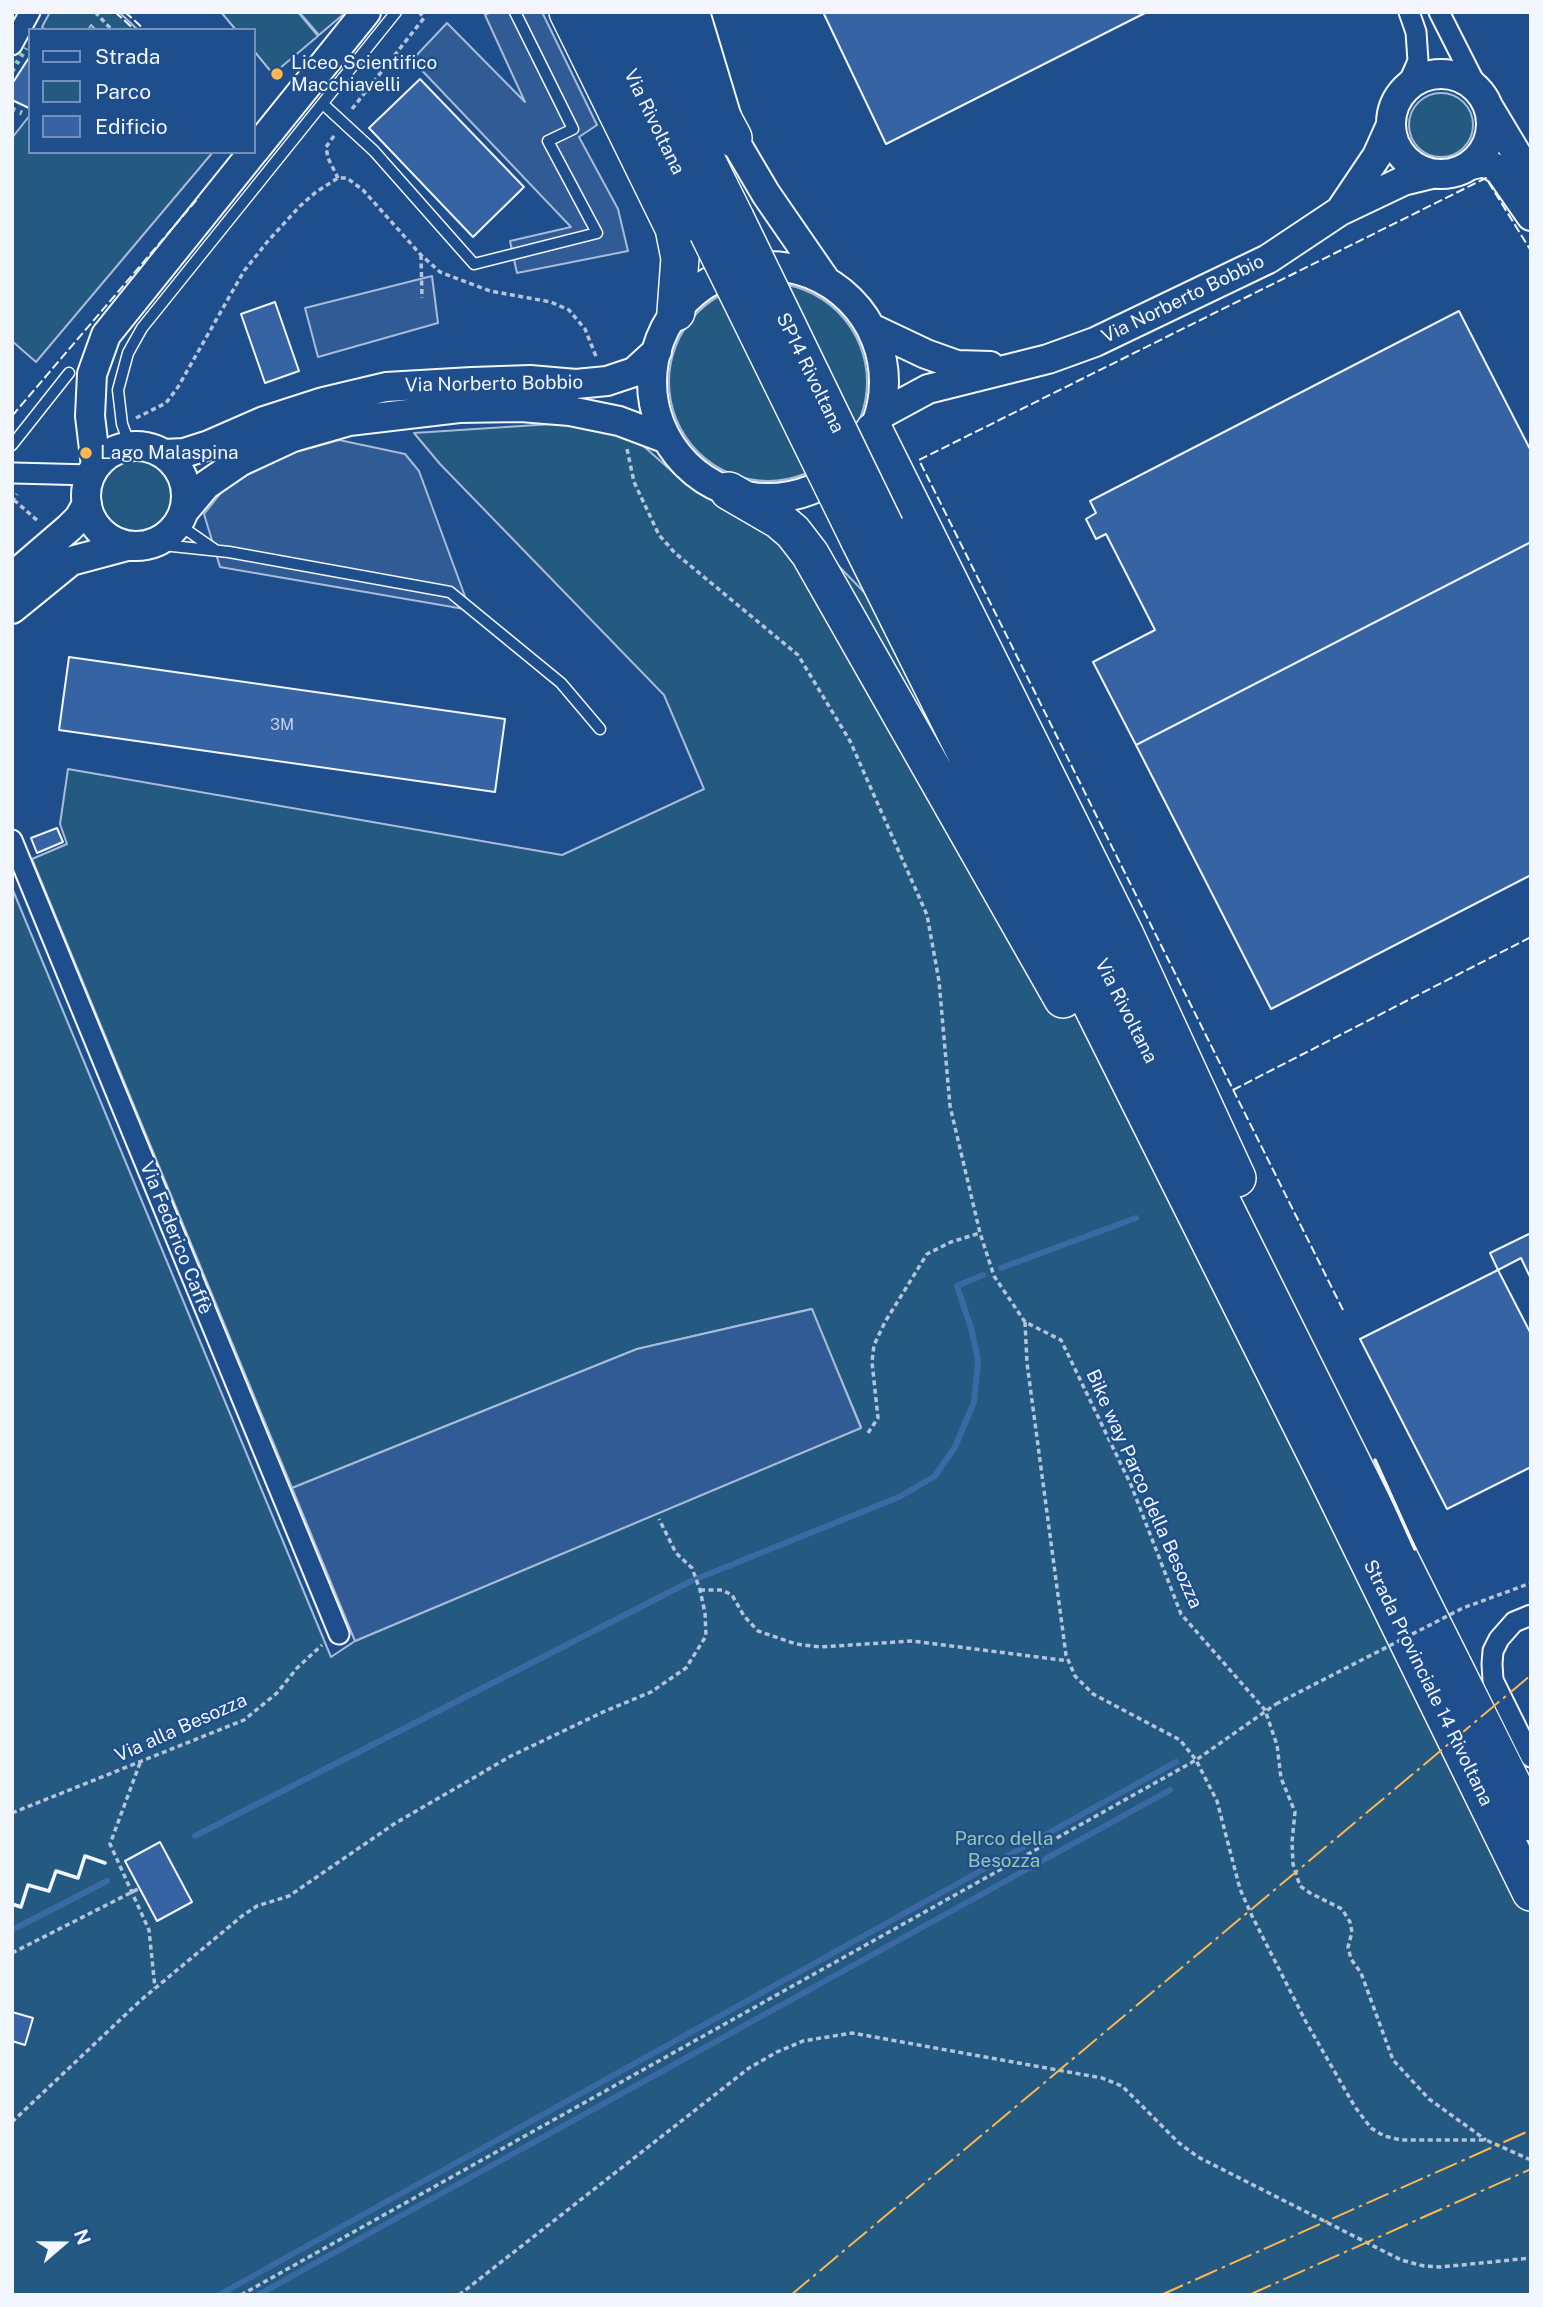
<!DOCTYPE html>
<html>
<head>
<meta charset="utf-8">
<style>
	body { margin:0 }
	#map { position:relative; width:1543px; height:2307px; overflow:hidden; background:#1f4e8c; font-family:"Public Sans",sans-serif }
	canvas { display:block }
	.frame { position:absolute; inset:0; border:14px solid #f2f6ff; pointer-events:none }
	.legend { position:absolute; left:28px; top:28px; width:228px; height:126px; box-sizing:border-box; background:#1f4e8c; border:2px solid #7391ba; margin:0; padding:9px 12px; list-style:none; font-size:21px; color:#f2f6ff }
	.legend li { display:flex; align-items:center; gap:14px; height:35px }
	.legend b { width:35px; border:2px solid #7391ba }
	.north { position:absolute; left:28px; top:2209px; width:70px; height:70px; -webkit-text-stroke:5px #1f4e8c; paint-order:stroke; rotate:70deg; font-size:19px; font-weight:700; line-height:28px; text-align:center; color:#f2f6ff }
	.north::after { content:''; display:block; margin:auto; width:24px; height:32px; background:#f2f6ff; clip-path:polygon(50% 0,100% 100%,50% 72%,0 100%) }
</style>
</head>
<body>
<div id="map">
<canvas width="1543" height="2307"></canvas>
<div class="frame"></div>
<ul class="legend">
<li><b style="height:9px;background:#1f4e8c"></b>Strada</li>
<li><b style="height:19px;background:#245a82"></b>Parco</li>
<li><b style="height:19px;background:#3563a3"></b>Edificio</li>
</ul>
<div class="north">N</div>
</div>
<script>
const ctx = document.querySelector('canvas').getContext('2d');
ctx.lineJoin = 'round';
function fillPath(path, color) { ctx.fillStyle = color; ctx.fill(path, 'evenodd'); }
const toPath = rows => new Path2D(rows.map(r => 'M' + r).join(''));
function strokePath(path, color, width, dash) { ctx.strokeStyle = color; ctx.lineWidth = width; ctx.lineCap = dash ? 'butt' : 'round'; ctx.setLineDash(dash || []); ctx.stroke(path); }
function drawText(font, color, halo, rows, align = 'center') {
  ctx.font = font + ' "Public Sans",sans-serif'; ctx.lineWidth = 5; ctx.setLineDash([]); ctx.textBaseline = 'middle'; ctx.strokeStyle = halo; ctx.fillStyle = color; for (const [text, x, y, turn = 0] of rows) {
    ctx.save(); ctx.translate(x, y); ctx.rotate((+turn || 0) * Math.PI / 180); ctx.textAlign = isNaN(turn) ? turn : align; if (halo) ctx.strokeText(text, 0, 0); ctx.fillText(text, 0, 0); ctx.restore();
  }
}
const green = toPath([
	[50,12,119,12,138,30,96,30,91,25,88,30,46,30,42,27,50,12],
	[221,12,298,12,318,36,273,74,254,51,254,30,236,30,221,12],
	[299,12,346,12,319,35,299,12],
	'1409 125a32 32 0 1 1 64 0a32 32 0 1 1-64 0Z',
	[30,115,30,152,213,152,36,362,12,341,12,138,30,115],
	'669 382a99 99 0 1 1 198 0a99 99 0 1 1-198 0Z',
	[552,424,599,428,640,443,674,473,705,494,750,514,824,551,864,592,891,629,1531,1907,1531,2295,12,2295,12,888,331,1657,355,1641,861,1427,811,1309,637,1349,292,1488,32,859,67,844,60,824,68,769,562,855,704,789,664,695,440,464,414,433,552,424],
	'98 496a38 38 0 1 1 76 0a38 38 0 1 1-76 0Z',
	[90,525,98,539,97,542,70,553,66,546,90,525]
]);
fillPath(green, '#245a82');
strokePath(green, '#a8bbd7', 2);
const parking = toPath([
	[491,12,542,12,597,125,579,137,618,209,628,251,517,273,510,241,571,227,412,60,447,23,525,102,485,15,491,12],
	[432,276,438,323,318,357,305,308,432,276],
	[339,440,405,454,419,471,470,610,220,567,204,514,228,484,296,452,339,440],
	[812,1309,861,1428,355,1641,292,1488,637,1349,812,1309]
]);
fillPath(parking, '#305b95');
strokePath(parking, '#a8bbd7', 2);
strokePath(toPath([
	[1001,1268,1136,1218],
	[195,1836,689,1582,899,1497,935,1476,955,1447,974,1402,978,1361,972,1331,957,1286,983,1275],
	[12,1930,107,1881],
	[219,2295,1176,1762],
	[258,2295,1170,1790]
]), '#3b69a3', 6);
const building = toPath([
	[823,12,1147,12,886,144,823,12],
	[30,56,30,107,29,108,12,100,12,84,30,56],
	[420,79,524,187,473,237,369,128,420,79],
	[275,302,299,371,265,383,241,314,275,302],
	[1459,311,1531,451,1531,542,1136,745,1093,662,1155,630,1106,534,1096,539,1086,519,1096,513,1090,501,1459,311],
	[1531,542,1531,875,1271,1009,1136,745,1531,542],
	[69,657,505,719,495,792,59,730,69,657],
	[57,828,63,842,37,853,31,838,57,828],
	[1531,1233,1531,1279,1521,1258,1498,1270,1490,1253,1531,1233],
	[1498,1270,1531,1334,1531,1467,1447,1509,1360,1339,1498,1270],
	[160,1842,192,1902,157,1921,125,1861,160,1842],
	[12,2012,33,2018,25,2045,12,2041,12,2012]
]);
fillPath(building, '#3563a3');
strokePath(building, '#f2f6ff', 2);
const lane = toPath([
	[323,104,374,151,474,264,597,233,548,141,573,129,515,12],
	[12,445,69,373],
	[130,446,122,424,118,390,128,353,142,328,396,12],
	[178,524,214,549],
	[153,544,229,552,450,592,561,683,600,729]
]);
const street = toPath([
	[1439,12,1479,91],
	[12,45,30,12],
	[1407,86,1418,61,1416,32,1409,12],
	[14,473,91,475],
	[12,840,339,1634],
	[1531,1615,1514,1622,1499,1639,1493,1651,1492,1664,1493,1680,1531,1757]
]);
const secondary = toPath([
	[695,12,733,138,766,194,826,281],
	'1391 124a50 50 0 1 1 100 0a50 50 0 1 1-100 0Z',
	[1489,108,1531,178],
	[254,151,366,12],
	[1471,165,1484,162,1499,170,1531,216],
	[1342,208,1377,156,1390,127],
	'652 382a116 116 0 1 1 232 0a116 116 0 1 1-232 0Z',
	[871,328,926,354,957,365,990,366],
	[880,415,928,389,1048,359,1095,342,1268,259,1340,211,1403,181,1432,174],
	'86 496a50 50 0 1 1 100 0a50 50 0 1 1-100 0Z',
	[164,454,184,453,209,445,264,421,323,402,386,387,472,382,530,380,576,384,607,381,634,372,657,351],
	[96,466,90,416,92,374,106,335,253,152],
	[185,510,206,485,241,461,293,437,349,421,459,408,521,407,570,411,619,421,667,439],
	[12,577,69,528,79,518,87,504],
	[12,609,71,561,127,546]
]);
const highway = toPath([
	[568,12,674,228,680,258,676,312],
	[600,12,708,232],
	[633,12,735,218],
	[666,12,733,138],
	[874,431,1125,935,1237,1178],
	[729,491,779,520,793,532,810,554,1063,999],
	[885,527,1531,1822],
	[859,539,1326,1474,1531,1892]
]);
strokePath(lane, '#f2f6ff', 13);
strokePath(street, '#f2f6ff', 23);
strokePath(secondary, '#f2f6ff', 32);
strokePath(highway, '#f2f6ff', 40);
strokePath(toPath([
	[95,12,112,30],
	[352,109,424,18,419,12],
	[334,136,326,147,328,158,338,178],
	[421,255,422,298],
	[136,418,166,403,178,387,244,271,268,241,300,206,316,192,338,178,347,178,363,190,421,255,440,272,490,291,551,302,569,310,585,329,597,359],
	[627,449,634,482,659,535,675,553,798,655,850,741,927,915,939,981,950,1106,980,1233,994,1276,1025,1322,1061,1340,1131,1485,1181,1614,1265,1710,1277,1745,1281,1778,1295,1812,1292,1842,1293,1864,1300,1886,1310,1893,1342,1909,1350,1922,1352,1932,1348,1947,1351,1959,1361,1973,1393,2060,1429,2099,1486,2140],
	[14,500,39,522],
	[12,502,17,494],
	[1025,1322,1027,1363,1066,1655,1075,1676,1093,1694,1180,1740,1196,1760,1217,1801,1240,1889,1252,1916,1306,2022,1355,2107,1371,2128,1384,2136,1401,2140,1486,2140,1531,2160],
	[868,1433,878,1418,872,1362,874,1345,885,1322,927,1254,951,1242,980,1233],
	[700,1590,722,1590,732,1595,744,1616,758,1631,796,1644,820,1647,912,1641,1069,1661],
	[140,1763,110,1844,149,1930,155,1988],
	[12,1813,244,1720,277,1693,297,1668,322,1645],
	[12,1953,140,1888],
	[12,2122,141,2000,242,1916,257,1906,289,1896,394,1824,511,1756,603,1712,651,1692,686,1668,706,1636,705,1613,700,1590,692,1568,676,1553,659,1519],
	[241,2295,1196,1760,1276,1704],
	[459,2295,749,2068,777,2052,803,2041,852,2033,1102,2078,1122,2086,1179,2143,1198,2157,1401,2260,1424,2266,1441,2267,1531,2258]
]), '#b3c4dc', 3.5, [5, 3.5]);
strokePath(lane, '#1f4e8c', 10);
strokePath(street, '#1f4e8c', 19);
strokePath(secondary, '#1f4e8c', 28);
strokePath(highway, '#1f4e8c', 37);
const highwayBridge = toPath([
	[735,218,885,527],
	[708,232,859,539]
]);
strokePath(highwayBridge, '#f2f6ff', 40, []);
strokePath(toPath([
	[1276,1704,1463,1608,1531,1583]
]), '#b3c4dc', 3.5, [5, 3.5]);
strokePath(highwayBridge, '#1f4e8c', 37);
strokePath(toPath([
	[12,71,26,48],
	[12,109,22,113]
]), '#97c8a6', 5, [3.5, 5]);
strokePath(toPath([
	[115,12,135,30],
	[125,12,145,30],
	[12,416,199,197],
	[1233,1090,1531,937],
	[1343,1310,919,460,1486,178,1531,251]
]), '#f2f6ff', 2, [9, 3.5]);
strokePath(toPath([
	[1375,1460,1415,1549],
	[12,1904,21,1907,28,1885,49,1891,56,1871,78,1878,85,1856,105,1863]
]), '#f2f6ff', 3.5);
strokePath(toPath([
	[791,2295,1531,1675],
	[1161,2295,1531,2130],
	[1249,2295,1531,2169]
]), '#ffb74d', 2, [24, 5, 3.5, 5]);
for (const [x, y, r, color] of [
	[277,74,7,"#ffb74d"],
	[86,453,7,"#ffb74d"]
]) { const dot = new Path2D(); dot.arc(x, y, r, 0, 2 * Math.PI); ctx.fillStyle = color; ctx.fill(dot); strokePath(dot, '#1f4e8c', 2.5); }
drawText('16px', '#c3d1e8', null, [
	["3M",282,725]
]);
drawText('19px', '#f2f6ff', '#1f4e8c', [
	["Liceo Scientifico",291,63],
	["Macchiavelli",291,85],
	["Lago Malaspina",100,453]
], 'left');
drawText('19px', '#f2f6ff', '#1f4e8c', [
	["Via Rivoltana",654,122,64],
	["Via Norberto Bobbio",1183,299,-26],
	["SP14 Rivoltana",810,373,64],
	["Via Norberto Bobbio",494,384,-1],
	["Via Rivoltana",1126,1011,63],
	["Via Federico Caffè",176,1238,68],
	["Bike way Parco della Besozza",1144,1489,66],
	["Strada Provinciale 14 Rivoltana",1428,1683,64],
	["Via alla Besozza",181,1728,-24]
]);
drawText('19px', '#97c8a6', '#1f4e8c', [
	["Parco della",1004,1839],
	["Besozza",1004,1861]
]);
</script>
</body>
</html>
